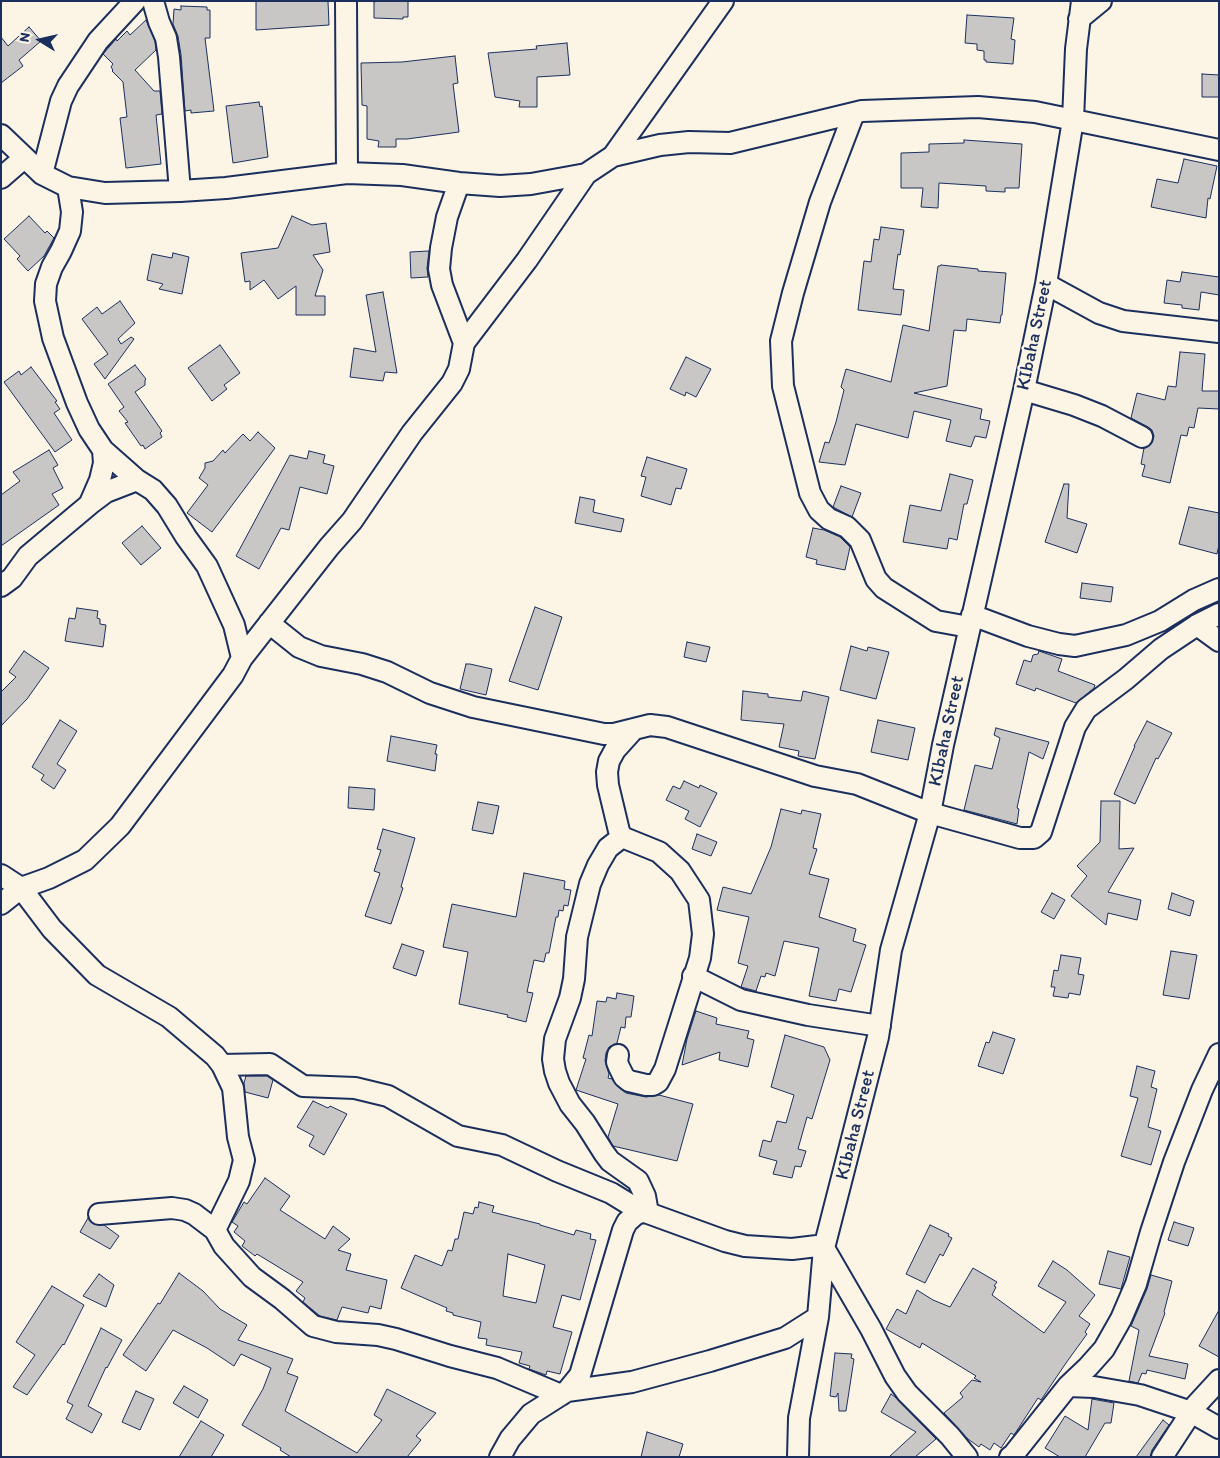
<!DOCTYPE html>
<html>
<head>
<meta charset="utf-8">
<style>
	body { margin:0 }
	#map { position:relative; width:1220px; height:1458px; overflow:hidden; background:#fcf5e5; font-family:Itim,sans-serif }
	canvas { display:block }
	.frame { position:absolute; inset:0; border:2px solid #1b2f5e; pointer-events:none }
	.north { position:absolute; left:15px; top:15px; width:50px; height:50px; -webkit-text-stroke:4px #fcf5e5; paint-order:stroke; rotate:280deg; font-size:14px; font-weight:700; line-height:20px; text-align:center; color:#1b2f5e }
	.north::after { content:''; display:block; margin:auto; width:18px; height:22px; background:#1b2f5e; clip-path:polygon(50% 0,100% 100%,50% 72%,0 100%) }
</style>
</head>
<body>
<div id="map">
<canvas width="1220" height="1458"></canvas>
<div class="frame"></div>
<div class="north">N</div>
</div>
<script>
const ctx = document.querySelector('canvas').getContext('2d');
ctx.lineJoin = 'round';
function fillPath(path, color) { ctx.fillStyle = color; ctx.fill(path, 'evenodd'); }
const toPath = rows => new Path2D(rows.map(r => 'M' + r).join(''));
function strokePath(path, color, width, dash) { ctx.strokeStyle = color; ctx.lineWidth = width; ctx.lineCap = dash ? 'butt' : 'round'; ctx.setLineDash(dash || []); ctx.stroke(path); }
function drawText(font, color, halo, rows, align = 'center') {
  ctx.font = font + ' Itim,sans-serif'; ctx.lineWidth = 5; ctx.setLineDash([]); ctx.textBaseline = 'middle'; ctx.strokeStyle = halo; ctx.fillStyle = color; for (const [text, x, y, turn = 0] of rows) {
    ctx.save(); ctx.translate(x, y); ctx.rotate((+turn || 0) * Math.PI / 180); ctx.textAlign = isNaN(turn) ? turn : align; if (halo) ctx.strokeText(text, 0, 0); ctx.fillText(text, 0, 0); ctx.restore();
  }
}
const building = toPath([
	[256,1,328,1,329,25,256,30,256,1],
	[378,1,408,1,408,17,403,17,403,19,374,18,374,2,378,1],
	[181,6,207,7,207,10,210,10,210,38,205,38,214,111,191,113,191,110,185,111,181,55,178,36,173,24,174,9,181,10,181,6],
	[967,15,1014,18,1011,39,1015,40,1013,64,986,62,986,60,984,60,984,51,977,50,977,44,965,43,967,15],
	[146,20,155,41,156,50,135,70,154,91,160,91,162,114,156,115,161,164,126,168,120,118,127,117,123,82,112,71,113,70,111,67,113,64,103,54,116,39,117,41,127,31,130,35,146,20],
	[29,27,41,41,19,60,23,66,1,83,1,37,8,46,29,27],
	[567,43,570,75,537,77,537,107,519,107,520,101,495,97,488,53,537,49,536,46,567,43],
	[455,56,458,83,453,84,459,132,407,139,396,139,396,147,378,147,379,141,367,139,367,106,362,105,361,63,402,62,455,56],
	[1202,74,1219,75,1219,97,1202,97,1202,74],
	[259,102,260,107,262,106,268,157,233,163,226,106,259,102],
	[964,140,1022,144,1019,188,1005,188,1005,192,986,191,986,186,939,183,938,208,921,207,923,188,901,188,901,153,929,152,929,144,964,143,964,140],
	[1184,159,1217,166,1210,199,1208,198,1206,218,1151,207,1157,179,1178,183,1184,159],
	[29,216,45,233,47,231,54,238,44,256,28,271,17,259,20,256,4,239,29,216],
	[292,216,312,225,326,223,330,252,313,255,323,270,315,296,325,296,325,315,296,315,296,286,278,299,264,280,250,290,250,281,245,282,241,253,278,248,292,216],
	[881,227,904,230,900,255,898,254,893,289,904,290,901,315,858,310,864,261,871,262,874,239,879,240,881,227],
	[429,251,427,268,428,277,411,278,410,252,429,251],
	[173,253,189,257,182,294,159,289,163,284,147,280,152,254,172,258,173,253],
	[941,265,978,269,978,271,1006,273,1002,315,1001,315,1000,323,967,319,966,331,954,330,947,386,914,393,982,409,980,419,990,421,986,438,975,436,971,447,946,441,951,420,914,411,908,438,856,424,845,465,819,462,825,442,829,443,836,422,844,390,841,387,846,369,891,382,903,325,929,331,938,266,940,266,941,265],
	[1182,272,1219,277,1219,295,1201,292,1199,310,1182,308,1182,305,1164,303,1167,280,1180,282,1182,272],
	[383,292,397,373,385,372,383,381,350,377,354,348,376,352,366,295,383,292],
	[120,301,135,323,118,339,121,344,131,337,134,339,105,379,94,364,108,354,82,319,97,307,102,314,120,301],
	[220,345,240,373,224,385,227,389,212,401,188,368,220,345],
	[1180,352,1205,354,1202,391,1219,391,1219,409,1198,408,1194,428,1189,427,1187,436,1181,435,1170,483,1142,476,1145,465,1141,464,1144,448,1152,443,1154,436,1152,430,1148,427,1131,418,1137,393,1165,400,1168,386,1176,387,1180,352],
	[686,357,711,369,696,397,686,392,685,396,670,389,686,357],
	[135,365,146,379,145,380,145,385,135,392,162,431,160,433,162,437,145,449,143,445,141,446,125,423,128,422,119,411,124,407,108,384,135,365],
	[31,367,57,401,55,402,60,409,54,413,72,440,55,452,4,382,19,371,21,375,31,367],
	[258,432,275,448,212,532,187,513,208,485,199,478,205,468,205,463,213,461,223,450,225,453,243,434,250,441,258,432],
	[49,450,58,465,53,468,63,488,52,494,59,505,1,546,1,495,20,481,13,472,49,450],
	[309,451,325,455,323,463,334,466,327,494,300,487,289,530,281,528,259,569,236,556,290,455,307,459,309,451],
	[647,457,687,469,681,489,676,488,671,505,641,496,646,477,641,476,647,457],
	[950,474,973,480,967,504,964,504,957,540,949,538,947,549,903,542,910,505,941,511,950,474],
	[1064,484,1069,484,1067,518,1087,524,1077,553,1045,542,1064,484],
	[841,486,861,493,852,517,833,507,841,486],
	[580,497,595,500,593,512,624,519,621,532,575,523,580,497],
	[1189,507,1219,513,1219,545,1217,554,1179,544,1189,507],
	[142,526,161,548,141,565,122,543,142,526],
	[813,528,824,530,840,537,850,547,845,570,816,564,817,560,806,557,813,528],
	[1082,583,1113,587,1111,602,1080,598,1082,583],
	[535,607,562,617,538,690,509,681,535,607],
	[77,608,98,611,97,618,100,619,100,624,106,625,103,647,65,641,69,618,75,619,77,608],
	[687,642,710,647,706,662,684,657,687,642],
	[851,646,867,651,868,647,889,652,876,699,840,690,851,646],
	[24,651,49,668,27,699,1,726,1,692,16,677,9,672,24,651],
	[1039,651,1062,659,1058,671,1095,685,1094,688,1076,703,1036,688,1035,691,1016,684,1024,660,1031,662,1033,655,1038,654,1039,651],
	[466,664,470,664,492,669,486,695,460,689,466,664],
	[743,691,768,694,768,697,801,701,803,691,829,697,815,759,798,756,799,751,779,747,784,724,741,720,743,691],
	[60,720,77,731,57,764,66,770,54,789,41,780,44,775,32,767,60,720],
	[878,720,915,728,908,760,871,752,878,720],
	[1147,721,1172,733,1158,759,1156,758,1135,804,1114,794,1135,746,1134,746,1147,721],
	[996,728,1049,742,1043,759,1029,752,1017,808,1019,809,1017,824,964,810,975,765,992,769,1000,738,994,735,996,728],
	[391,736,437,745,435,754,437,754,435,771,387,761,391,736],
	[684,781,699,788,700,785,717,793,700,827,685,819,689,811,666,800,673,786,680,789,684,781],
	[349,787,375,789,374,810,348,808,349,787],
	[1101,801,1120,801,1119,849,1134,848,1108,892,1141,900,1137,920,1108,913,1106,925,1071,896,1087,876,1077,866,1100,842,1101,801],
	[478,802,499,806,493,834,472,830,478,802],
	[781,809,801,814,802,810,821,814,813,848,817,849,809,874,829,879,819,917,856,929,853,941,866,945,851,992,839,989,836,1001,809,996,819,948,784,941,775,976,766,973,765,977,761,976,756,991,741,987,748,966,738,963,749,917,717,910,723,887,751,894,771,847,781,809],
	[383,829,415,838,401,887,403,888,391,924,365,916,380,873,374,871,381,850,377,849,383,829],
	[697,834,717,842,711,856,692,849,697,834],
	[524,873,565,881,564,889,571,890,568,906,564,905,563,911,559,910,558,917,556,917,549,953,546,953,544,962,534,960,527,992,533,993,526,1022,507,1017,508,1015,459,1004,468,952,443,947,452,904,516,917,524,873],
	[1052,893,1065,900,1054,919,1041,912,1052,893],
	[1172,893,1194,901,1190,916,1168,909,1172,893],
	[402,944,424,951,416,976,393,968,402,944],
	[1171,951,1197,955,1189,999,1163,995,1171,951],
	[1061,955,1081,958,1078,974,1084,975,1080,995,1069,993,1068,998,1053,996,1055,987,1051,987,1054,970,1058,971,1061,955],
	[617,993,634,996,631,1017,626,1017,625,1028,621,1027,617,1043,609,1047,606,1053,605,1061,609,1074,608,1078,612,1079,617,1086,626,1093,646,1097,659,1095,693,1104,677,1161,613,1146,608,1137,618,1104,576,1090,586,1059,583,1058,589,1035,592,1036,597,1001,606,1002,607,997,616,999,617,993],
	[696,1011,717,1018,716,1024,749,1031,747,1038,754,1040,748,1067,719,1060,720,1052,682,1065,687,1039,696,1011],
	[993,1032,1015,1039,1003,1074,978,1066,986,1042,989,1043,993,1032],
	[785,1035,824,1047,830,1060,812,1119,807,1117,798,1149,806,1151,801,1167,795,1166,792,1178,773,1174,777,1161,759,1156,763,1140,771,1142,777,1121,786,1123,794,1095,771,1087,785,1035],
	[1137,1066,1155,1071,1151,1087,1157,1089,1148,1127,1161,1131,1151,1165,1121,1156,1138,1098,1130,1096,1137,1066],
	[246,1076,267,1076,273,1080,268,1098,245,1092,244,1083,246,1076],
	[313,1101,328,1108,330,1106,347,1114,324,1155,309,1146,314,1136,297,1127,313,1101],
	[265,1178,290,1196,280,1210,325,1239,333,1226,350,1239,338,1250,351,1254,346,1270,387,1280,381,1309,370,1306,368,1313,342,1307,337,1320,320,1316,303,1302,305,1298,296,1291,303,1282,257,1254,255,1256,242,1246,245,1241,234,1232,238,1226,232,1222,244,1202,247,1204,265,1178],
	[479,1202,494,1206,492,1212,540,1224,540,1225,574,1235,576,1230,591,1234,590,1239,596,1240,580,1300,562,1295,553,1327,572,1332,560,1374,547,1371,546,1375,529,1369,530,1366,519,1363,522,1352,486,1345,487,1339,478,1338,481,1322,453,1315,453,1313,446,1311,447,1308,401,1288,415,1255,442,1266,448,1250,452,1251,455,1239,458,1239,464,1212,473,1214,475,1207,478,1208,479,1202],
	[508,1254,545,1265,536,1303,503,1296,508,1254],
	[88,1218,94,1224,104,1225,119,1236,110,1249,80,1232,88,1218],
	[1174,1222,1194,1228,1188,1246,1168,1240,1174,1222],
	[930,1225,949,1234,948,1236,952,1238,943,1256,940,1254,925,1283,906,1274,930,1225],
	[1108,1251,1130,1257,1121,1289,1099,1284,1108,1251],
	[1053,1261,1067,1270,1095,1295,1079,1316,1090,1324,1085,1332,1087,1334,1066,1363,1041,1400,1038,1398,1014,1435,1011,1433,1001,1448,994,1443,990,1450,981,1444,979,1447,968,1439,944,1413,963,1397,960,1393,972,1380,981,1382,974,1378,976,1376,922,1343,920,1348,886,1329,897,1309,906,1314,917,1290,933,1300,950,1307,973,1268,997,1282,994,1286,996,1287,992,1295,1044,1333,1066,1302,1038,1286,1053,1261],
	[179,1273,203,1291,220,1309,247,1325,238,1340,293,1359,287,1373,298,1377,285,1411,357,1453,382,1420,374,1415,387,1389,436,1413,416,1436,421,1440,407,1457,291,1457,280,1450,281,1448,242,1425,263,1389,271,1368,241,1354,234,1366,207,1348,173,1330,146,1371,123,1355,158,1303,160,1304,179,1273],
	[99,1274,114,1285,106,1307,83,1296,99,1274],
	[1151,1275,1172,1281,1164,1312,1165,1313,1149,1356,1188,1364,1185,1379,1147,1370,1146,1374,1142,1373,1138,1383,1129,1381,1139,1330,1131,1326,1147,1289,1151,1275],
	[52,1286,84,1305,64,1345,63,1344,27,1395,13,1387,35,1355,16,1342,52,1286],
	[1219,1310,1219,1357,1199,1346,1219,1310],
	[101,1328,122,1340,107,1368,106,1367,88,1406,102,1414,92,1433,66,1419,73,1405,67,1402,101,1328],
	[835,1353,852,1354,851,1358,854,1359,846,1411,839,1411,838,1393,836,1397,830,1396,835,1353],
	[184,1386,208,1400,198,1418,173,1403,184,1386],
	[136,1391,154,1399,140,1430,122,1422,136,1391],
	[891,1394,895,1397,936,1439,915,1457,889,1457,916,1432,881,1412,891,1394],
	[1092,1399,1114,1403,1111,1423,1105,1423,1085,1457,1060,1457,1045,1448,1065,1416,1088,1430,1092,1399],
	[1163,1420,1169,1425,1152,1450,1150,1457,1136,1457,1163,1420],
	[201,1421,224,1435,211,1457,179,1457,201,1421],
	[647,1432,683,1444,679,1457,641,1457,647,1432]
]);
fillPath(building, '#c8c7c6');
strokePath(building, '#1b2f5e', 1);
const minor = toPath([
	[153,1,159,22,166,38,169,57,180,191],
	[346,1,347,173],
	[1079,19,1101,1],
	[854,113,820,202,793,293,781,341,783,386,810,493,819,510,829,519,847,527,860,540,876,579,884,588,936,621,969,627],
	[1,135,42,174,68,187,105,193,180,191,226,188,347,173,402,175,459,183,500,186,531,184,586,174],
	[613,156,660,145,689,142,730,143,862,111,978,107,1035,112,1219,150],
	[42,174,61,101,68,86,98,41,135,1],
	[1,178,24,158],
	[459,183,447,217,441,248,439,269,442,285,464,343],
	[68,187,72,212,70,231,61,251,52,267,46,284,45,301,53,338,77,403,89,429,103,450,137,480,153,490,167,506,186,537,207,566,234,625,242,658],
	[1046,284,1099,313,1123,321,1219,332],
	[1024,390,1074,405,1102,416,1142,437],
	[90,503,100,480,104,463,103,450],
	[1,586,12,578,28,556,90,504,106,492,137,480],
	[972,615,1028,636,1059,644,1075,646,1126,635,1160,621,1194,600,1219,589],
	[269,623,299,647,321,656,362,664,387,672,430,693,473,707,604,734,614,734,650,725,667,727,815,776,857,784,930,813,1020,838,1034,838,1041,832,1075,727,1086,709,1126,679,1161,649,1197,625,1219,614],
	[1197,625,1219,641],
	[622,837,608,848,598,865,590,884,577,937,574,979,570,998,555,1039,553,1059,555,1071,559,1083,570,1104,585,1123,604,1153,610,1161,638,1181,645,1196,648,1213],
	[1,875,21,888,52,929,97,975,169,1017,215,1056,222,1065,233,1088,238,1137,244,1160,239,1181,215,1230],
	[1,904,21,888,49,878,85,860,120,826,233,675,242,658,329,547,352,521,412,433,452,383,459,369,464,343,527,260,586,174,613,156,723,1],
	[693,976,741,1000,808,1015,880,1026],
	[618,1055,617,1062,619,1067,624,1077,629,1081,646,1085,653,1085,658,1082,665,1069,700,958,703,934,699,900,680,871,659,852,622,837,619,831,608,785,607,772,609,761,615,750,634,729],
	[222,1065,270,1064,303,1086,355,1088,388,1096,458,1136,502,1145,557,1171,611,1193,642,1212],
	[99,1214,172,1208,185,1210,194,1214,215,1230,224,1246,252,1277,282,1299,313,1326,336,1332,378,1335,396,1339,450,1356,497,1368,561,1395],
	[824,1248,871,1329,895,1376,907,1393,950,1436,967,1457],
	[1068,1386,1094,1387,1140,1395,1191,1412,1219,1428],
	[567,1391,632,1382,710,1361,785,1338,818,1317],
	[500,1457,510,1439,531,1414,567,1391,580,1375,623,1230,627,1222,636,1214,642,1212,648,1213,725,1241,745,1246,792,1249,817,1246],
	[798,1457,799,1418,818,1317,824,1248,878,1037,891,950,930,813,943,745,1024,390,1046,284,1073,120,1076,49,1082,1],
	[1010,1457,1013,1455,1068,1386,1088,1367,1104,1349,1121,1319,1136,1284,1151,1232,1174,1162,1202,1090,1219,1054],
	[1162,1457,1196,1405,1219,1380]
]);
strokePath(minor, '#1b2f5e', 24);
strokePath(minor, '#fcf5e5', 20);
drawText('19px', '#1b2f5e', '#fcf5e5', [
	["KIbaha Street",1035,335,-78],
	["KIbaha Street",947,731,-78],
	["KIbaha Street",856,1125,-76]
]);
</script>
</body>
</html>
